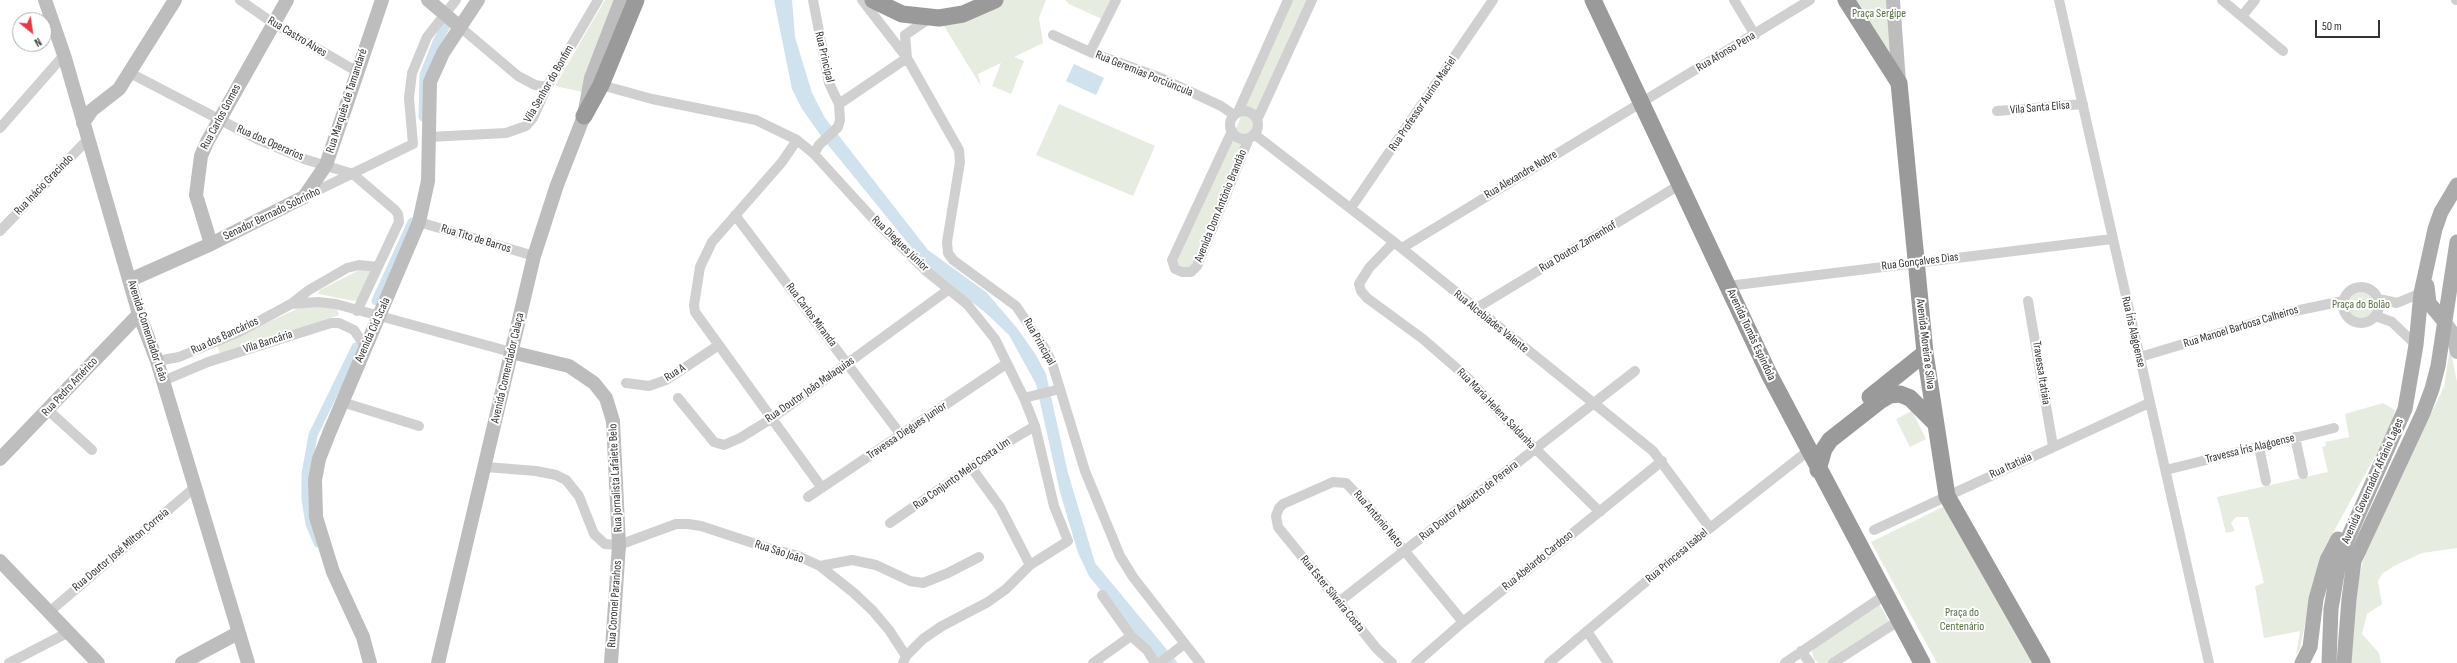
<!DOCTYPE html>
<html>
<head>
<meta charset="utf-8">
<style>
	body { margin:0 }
	#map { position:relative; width:2457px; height:663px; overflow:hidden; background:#fff; font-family:"Sofia Sans Condensed",sans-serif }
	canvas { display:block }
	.north { position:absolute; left:12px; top:12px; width:40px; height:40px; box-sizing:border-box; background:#fff; border:1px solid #adadad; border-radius:50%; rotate:150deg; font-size:11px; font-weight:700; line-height:16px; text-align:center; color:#333 }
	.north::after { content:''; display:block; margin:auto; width:14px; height:18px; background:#e63946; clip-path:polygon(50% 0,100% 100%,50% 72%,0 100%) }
	.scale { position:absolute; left:2315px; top:20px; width:65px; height:18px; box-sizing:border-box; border:2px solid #333; border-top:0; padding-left:5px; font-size:12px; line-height:14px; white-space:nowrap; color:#333; -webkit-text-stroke:3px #fff; paint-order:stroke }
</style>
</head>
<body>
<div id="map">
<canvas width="2457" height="663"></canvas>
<div class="north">N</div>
<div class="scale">50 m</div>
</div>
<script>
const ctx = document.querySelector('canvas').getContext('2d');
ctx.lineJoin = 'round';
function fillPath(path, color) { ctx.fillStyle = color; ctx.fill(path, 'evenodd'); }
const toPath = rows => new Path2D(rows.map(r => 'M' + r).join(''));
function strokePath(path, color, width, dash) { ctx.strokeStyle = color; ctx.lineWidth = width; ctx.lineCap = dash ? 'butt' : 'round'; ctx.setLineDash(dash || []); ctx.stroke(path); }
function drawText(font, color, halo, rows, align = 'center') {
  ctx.font = font + ' "Sofia Sans Condensed",sans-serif'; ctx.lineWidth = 4; ctx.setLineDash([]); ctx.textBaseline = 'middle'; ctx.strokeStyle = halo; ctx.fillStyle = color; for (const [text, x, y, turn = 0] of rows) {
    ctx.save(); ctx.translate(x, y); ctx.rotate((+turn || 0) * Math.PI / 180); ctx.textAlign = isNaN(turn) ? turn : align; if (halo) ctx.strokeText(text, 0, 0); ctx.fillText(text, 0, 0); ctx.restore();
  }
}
fillPath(toPath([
	[605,0,615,0,583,92,555,86],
	[994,0,1046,0,1039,18,1043,43,1014,57,1024,61,1011,94,992,86,1001,63,978,74,981,86,939,18],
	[1065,0,1111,0,1106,21,1069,4],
	[1293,0,1313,0,1197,265,1182,270,1177,260],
	[1851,0,1892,0,1896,69],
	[1059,104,1155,146,1133,196,1036,155],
	[363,268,370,269,373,273,360,298,354,301,318,294,320,290],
	'2346 305a15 15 0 1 1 30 0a15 15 0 1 1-30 0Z',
	[324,304,337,308,339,315,220,354,217,346,301,307],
	[2450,347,2457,382,2457,548,2422,553,2394,566,2382,574,2378,581,2382,604,2367,614,2362,634,2379,653,2381,663,2350,663,2355,592,2369,539,2444,387],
	[2383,403,2395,410,2390,429,2323,551,2313,583,2300,649,2296,655,2300,631,2264,638,2255,586,2264,583,2248,517,2236,517,2231,523,2235,531,2226,533,2217,497,2328,472,2322,447,2326,446,2325,442,2349,437,2345,414],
	[1912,411,1926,439,1910,447,1896,419],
	[1947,505,2034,663,1937,663,1871,542],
	[1879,604,1890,623,1828,663,1819,663,1814,659,1812,652,1816,646]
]), '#e6ecdf');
fillPath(toPath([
	[774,0,792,0,795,37,812,93,825,118,928,250,986,292,1017,328,1036,355,1046,374,1068,473,1095,563,1178,663,1159,663,1089,576,1078,553,1060,492,1036,384,1009,335,988,315,925,264,824,140,802,109,792,89],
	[1074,64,1104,78,1096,95,1066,81]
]), '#cfe2ee');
strokePath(toPath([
	[423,117,424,75,437,42,447,24],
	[376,301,412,222],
	[318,543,310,524,306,499,306,474,313,435,356,347]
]), '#cfe2ee', 9);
strokePath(toPath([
	[240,0,273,23,356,71],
	[813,0,829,83,839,104,840,120,838,127,819,145,814,154],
	[862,0,907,58,959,150,960,162,947,242,948,253,953,260,1016,306,1046,350,1052,363,1085,471,1120,556,1133,577,1200,663],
	[1734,0,1755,35],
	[2059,0,2209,663],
	[2222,0,2283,51],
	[2456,0,2457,0],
	[2242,16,2255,0],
	[460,27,518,76,535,85,547,87],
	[1053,35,1090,52,1161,78,1221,106,1234,115],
	[1090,52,1116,0],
	[130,73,259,140,304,159,353,174,395,210,398,214,399,222,357,311],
	[601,85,652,99,756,120,797,140,814,154,876,222,925,270,967,304,995,339,1024,398,1035,426,1054,506,1068,541,1030,565,1006,589,988,602,942,626,923,639,906,656,903,663],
	[839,104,907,58,905,35,930,18],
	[1997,111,2083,104],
	'1230 125a14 14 0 1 1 28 0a14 14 0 1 1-28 0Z',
	[1238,112,1288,0],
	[1257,120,1312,0],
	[0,128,64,55],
	[1232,131,1172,260,1175,269,1182,272,1191,272,1197,266,1249,138],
	[1254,134,1394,242,1653,451,1710,528],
	[429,137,506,133,526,126,533,118,547,87,598,0],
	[797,140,782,162,712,242,700,267,694,305,695,312,822,488],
	[304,197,413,144,409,98,412,73,427,37,456,0],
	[1351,208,1493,0],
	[735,215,901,435],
	[419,222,534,256],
	[0,231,88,139],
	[1394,242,1369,268,1359,284,1361,291,1367,298,1423,339,1469,379,1500,414,1600,512],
	[1402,248,1810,0],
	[1728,286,2112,239],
	'2343 305a18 18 0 1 1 36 0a18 18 0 1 1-36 0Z',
	[2379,299,2397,303,2421,293],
	[2028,301,2053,446],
	[291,304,309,290,347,268,359,265,378,267],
	[1475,309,1681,184],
	[2376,316,2392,322,2416,345],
	[2140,357,2290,312,2343,301],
	[157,361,179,357,237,333,291,304,318,302,336,304,511,352],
	[163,381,208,362,331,323,339,323,354,330,366,348],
	[626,383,649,386,666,380,719,345],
	[678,398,714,442,724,445,740,438,771,419,948,290],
	[1024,398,1060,389],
	[342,402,419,426],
	[48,410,92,450],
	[2295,437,2303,474],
	[2259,447,2266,481],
	[486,467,536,471,556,475,566,480,579,496,594,534,605,544,619,545,676,524,688,524,701,526,768,548,796,555,820,566,854,593,873,611,889,630,906,656],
	[971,467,1000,507,1030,565],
	[2166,470,2334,428],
	[808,497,1006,364],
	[890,523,1008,442,1035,426],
	[1874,530,2149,403],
	[820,566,852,560,876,565,910,581,923,583,948,573,979,557],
	[1102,595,1131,636,1147,650,1155,663],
	[1340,601,1635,371],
	[48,613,194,488],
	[1587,631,1608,663],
	[1801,651,1810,663],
	[9,663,67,633],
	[1093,663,1131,636],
	[1160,663,1184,644],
	[1392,663,1377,649,1278,527,1276,516,1279,508,1283,504,1333,482,1346,483,1367,505,1463,622],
	[1416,663,1463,622,1662,461],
	[1549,663,1710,528,1808,451],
	[1785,663,1885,595],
	[1833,663,1900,620]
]), '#d0d0d0', 10);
strokePath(toPath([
	[45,0,64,55,139,314,157,361,248,663],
	[428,0,460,27],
	[1893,0,1899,82],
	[83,123,92,110,119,89,175,0],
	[211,244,196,195,201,156,207,142,287,0],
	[130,280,211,244,304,197,326,165,382,0],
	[2444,321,2452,332,2457,352],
	[511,352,569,366,594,383,606,398,613,421,619,545,611,663],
	[0,459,139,314],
	[0,561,98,663],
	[182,663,238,633],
	[370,663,363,637,333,572,324,543,316,517,315,480,319,459,330,431,419,222,428,181,430,82,443,53,478,0],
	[438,663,534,256,557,185,584,116,591,78,621,0]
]), '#bdbdbd', 14);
strokePath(toPath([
	[2427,286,2429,303,2444,321],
	[2302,663,2310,647,2316,599,2327,560,2338,539],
	[2329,663,2331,609,2340,556,2405,409,2416,345,2421,293,2435,229,2441,212,2457,185],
	[2344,663,2349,599,2354,561,2423,413,2432,389,2438,366,2457,242]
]), '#ababab', 15);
strokePath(toPath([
	[873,0,902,14,939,18,963,14,995,0],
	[1593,0,1769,374,1922,663],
	[1846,0,1899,83,1925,353,1947,496,2042,663],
	[584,116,601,85,636,0],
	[1870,397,1925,353],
	[1818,470,1824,449,1830,440,1881,400,1890,395,1900,394,1910,398,1936,424]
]), '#9a9a9a', 17);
drawText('12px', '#56703f', '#fff', [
	["Praça Sergipe",1879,14],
	["Praça do Bolão",2361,305],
	["Praça do",1962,613],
	["Centenário",1962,627]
]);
drawText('12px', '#333', '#fff', [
	["Rua Castro Alves",297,37,31],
	["Rua Afonso Pena",1726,52,-31],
	["Rua Principal",824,57,77],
	["Rua Geremias Porciúncula",1144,74,22],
	["Vila Senhor do Bonfim",549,84,-60],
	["Rua Marquês de Tamandaré",347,101,-72],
	["Rua Professor Aurino Maciel",1423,104,-56],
	["Vila Santa Elisa",2040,108,-5],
	["Rua Carlos Gomes",221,117,-62],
	["Rua dos Operarios",270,143,24],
	["Rua Alexandre Nobre",1521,175,-31],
	["Rua Inácio Gracindo",44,185,-46],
	["Avenida Dom Antônio Brandão",1221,206,-68],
	["Senador Bernado Sobrinho",272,214,-26],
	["Rua Tito de Barros",476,239,17],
	["Rua Diegues Júnior",900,244,44],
	["Rua Doutor Zamenhof",1578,247,-31],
	["Rua Gonçalves Dias",1920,262,-7],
	["Rua Carlos Miranda",811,315,53],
	["Rua Alcebíades Valente",1491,322,39],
	["Rua Manoel Barbosa Calheiros",2241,327,-17],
	["Avenida Cid Scala",373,330,-66],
	["Avenida Comendador Leão",147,331,72],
	["Rua Íris Alagoense",2133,332,77],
	["Avenida Tomás Espíndola",1751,335,65],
	["Rua dos Bancários",225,336,-25],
	["Vila Bancária",268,342,-18],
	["Rua Principal",1039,342,60],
	["Avenida Moreira e Silva",1925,344,83],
	["Avenida Comendador Calaça",508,368,-77],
	["Rua A",675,373,-32],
	["Travessa Itatiaia",2041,373,81],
	["Rua Pedro Américo",70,387,-47],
	["Rua Doutor João Malaquias",810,390,-35],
	["Rua Maria Helena Saldanha",1496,409,46],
	["Travessa Diegues Junior",907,431,-34],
	["Travessa Íris Alagoense",2250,449,-14],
	["Rua Itatiaia",2011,466,-25],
	["Rua Conjunto Melo Costa Um",962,474,-35],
	["Rua Jornalista Lafaiete Belo",616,478,-93],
	["Avenida Governador Afrânio Lages",2373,481,-66],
	["Rua Doutor Adaucto de Pereira",1469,501,-38],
	["Rua Antônio Neto",1378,519,50],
	["Rua Doutor José Milton Correia",121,550,-40],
	["Rua São João",779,552,18],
	["Rua Princesa Isabel",1677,556,-40],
	["Rua Abelardo Cardoso",1538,561,-39],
	["Rua Ester Silveira Costa",1332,594,51],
	["Rua Coronel Paranhos",615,604,-86]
]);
</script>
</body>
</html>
